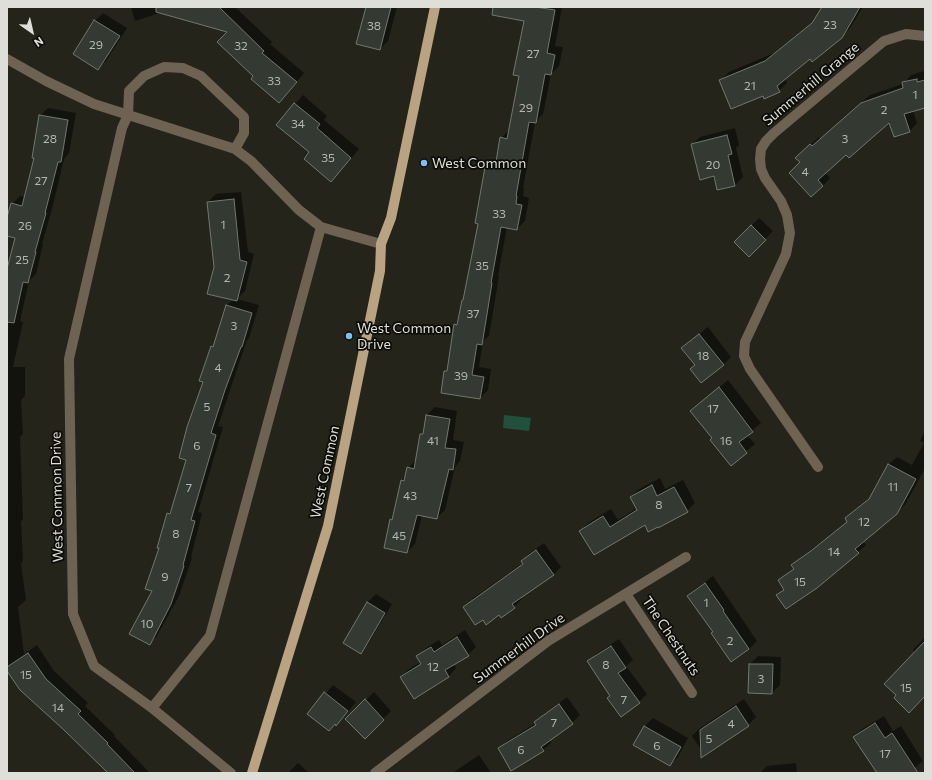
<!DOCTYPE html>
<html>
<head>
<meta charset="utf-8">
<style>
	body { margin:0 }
	#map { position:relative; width:932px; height:780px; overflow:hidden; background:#24241a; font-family:Commissioner,sans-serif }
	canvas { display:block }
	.frame { position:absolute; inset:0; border:8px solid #dfdfd9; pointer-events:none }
	.north { position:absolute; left:12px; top:12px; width:40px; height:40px; -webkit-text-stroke:3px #0d0d08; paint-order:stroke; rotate:146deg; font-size:11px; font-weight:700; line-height:16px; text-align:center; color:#dfdfd9 }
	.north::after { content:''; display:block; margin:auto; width:14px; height:18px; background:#dfdfd9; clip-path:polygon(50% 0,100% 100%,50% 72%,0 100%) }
</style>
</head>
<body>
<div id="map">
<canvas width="932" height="780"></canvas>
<div class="frame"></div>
<div class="north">N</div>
</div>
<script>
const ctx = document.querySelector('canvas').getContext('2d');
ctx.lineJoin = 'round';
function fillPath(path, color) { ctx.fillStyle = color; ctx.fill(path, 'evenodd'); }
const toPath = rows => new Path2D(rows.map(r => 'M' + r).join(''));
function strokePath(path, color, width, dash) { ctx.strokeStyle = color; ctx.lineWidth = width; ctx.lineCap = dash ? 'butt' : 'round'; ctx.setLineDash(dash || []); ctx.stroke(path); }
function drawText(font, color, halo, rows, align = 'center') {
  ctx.font = font + ' Commissioner,sans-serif'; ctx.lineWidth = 3.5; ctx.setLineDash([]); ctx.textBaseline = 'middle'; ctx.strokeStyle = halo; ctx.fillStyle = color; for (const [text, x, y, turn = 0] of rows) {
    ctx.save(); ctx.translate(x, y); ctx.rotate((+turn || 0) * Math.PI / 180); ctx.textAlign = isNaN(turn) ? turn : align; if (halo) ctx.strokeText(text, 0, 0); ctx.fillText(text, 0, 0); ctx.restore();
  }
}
fillPath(toPath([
	[504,415,531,418,529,431,503,428]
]), '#21503c');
fillPath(toPath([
	[131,7,178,7,135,21],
	[186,7,235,7,272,42,270,44,304,73,287,94,255,76,229,31],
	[367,7,397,7,388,41,380,49],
	[520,7,562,7,555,46,563,47,559,66,551,74,543,114,535,122,523,188,524,188,523,196,529,198,525,221,517,229,507,227,498,276,499,276,489,336,483,341,479,367,491,369,488,390,480,398,445,371,449,368,455,325,459,321,462,300,464,298,479,223,477,222,486,167,494,159,497,160,501,138,509,130,520,75,525,20],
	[823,7,863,7,850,28,842,37,810,58,785,78,787,83,779,91,763,94,721,80,729,72,774,53,815,20],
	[103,13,127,28,106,61,98,69,74,54,95,21],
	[924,71,925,107,913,110,917,123,910,131,889,121,847,154,825,172,830,178,823,186,801,162,804,150,819,137,820,139,870,95,903,84,911,75],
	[303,95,327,116,324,120,359,149,339,173,311,152,277,125],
	[48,108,76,113,69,153,64,159,53,205,42,244,43,244,36,274,29,281,20,321,23,322,13,367,25,367,25,396,21,400,23,434,20,437,23,519,21,522,23,561,21,563,26,600,18,607,24,654,37,645,54,671,88,703,85,706,115,735,114,736,148,771,146,773,109,773,7,669,7,273,16,238,7,235,7,220,12,204,20,196,25,197,35,157,40,116],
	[735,128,739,145,736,148,743,177,735,185,718,189,715,175,692,145,700,137],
	[241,192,248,252,254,254,245,291,237,299,259,305,249,338,247,340,233,381,218,426,223,427,198,512,202,513,191,557,192,558,179,596,157,636,149,644,153,591,168,514,172,509,188,459,212,347,215,344,226,306,234,299,215,268,208,202,216,194],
	[759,218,773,231,749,256,735,242],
	[708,327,731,357,723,365,683,348],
	[728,380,761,423,747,435,755,444,731,464,713,438,691,411],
	[435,407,457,411,453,440,464,442,460,461,455,467,445,510,437,518,422,515,415,544,407,552,391,520,394,518,402,480,406,476,408,468,416,460,421,435,424,431,427,415],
	[925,430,925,471,924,470,905,505,863,541,866,545,858,552,778,595,785,588,779,581,794,568,793,565,801,557,821,542,848,521,846,518,872,496,889,464,897,457,912,465,924,443,920,441],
	[660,478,665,489,683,480,695,503,687,511,645,524,580,531,588,523,611,509,618,520,637,508,631,497,639,489],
	[544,543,561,567,553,575,521,597,522,599,514,607,500,614,483,618,464,607,472,599,523,563,522,561,530,553],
	[713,576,757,641,749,649,731,661,714,632,688,596,696,588],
	[376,594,392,604,368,644,360,652,344,642,368,602],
	[465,630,476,647,468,655,454,664,456,668,449,676,414,697,401,677,409,669,421,662,418,656,426,648,439,640,442,645],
	[925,637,925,695,915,653,913,650],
	[619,639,633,660,626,666,647,694,639,702,611,696,588,662,596,654],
	[758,656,781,657,780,685,772,693,750,664],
	[333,685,356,702,344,717,329,730,309,714],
	[374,692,391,711,365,737,347,719],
	[567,697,580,715,572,723,550,740,551,743,543,750,499,749,507,741,536,723,544,715],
	[744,699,756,717,748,725,704,754,692,736,700,728],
	[884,716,893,731,901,726,923,761,909,773,878,773,854,737,862,729],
	[653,718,688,738,678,757,670,765,634,745,645,726],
	[479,755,491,773,453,773,454,772],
	[298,763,309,773,288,773],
	[796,763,797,773,760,773,767,766]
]), '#0007');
const building = toPath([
	[156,7,219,7,264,51,262,53,297,82,279,103,251,79,253,76,217,42,227,32,156,12,156,7],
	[366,7,391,7,380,50,356,44,366,7],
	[493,7,535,7,555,10,547,53,555,55,551,75,545,74,536,123,529,122,516,196,517,196,516,204,522,205,517,230,501,227,491,283,492,283,482,345,477,344,472,375,484,377,480,399,441,393,444,371,447,371,454,324,457,325,462,300,463,300,478,224,475,223,485,167,495,168,500,137,507,139,519,76,513,75,524,21,492,15,493,7],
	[822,7,860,7,842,38,812,62,810,59,777,86,780,92,764,99,763,96,731,109,719,80,765,61,812,23,822,7],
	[94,20,120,36,98,70,73,54,94,20],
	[917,79,917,82,925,80,925,108,904,114,910,132,894,137,889,123,849,158,846,155,818,180,823,186,811,197,789,173,800,162,795,158,810,144,812,146,861,103,903,88,902,82,917,79],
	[294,103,320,124,317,128,351,158,331,182,304,159,309,152,276,125,294,103],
	[39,115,68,120,61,162,58,162,45,213,46,213,35,252,36,252,28,283,23,282,14,323,7,322,7,269,15,238,7,236,7,217,11,203,22,206,34,158,32,158,39,115],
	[727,135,732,154,728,155,735,186,717,190,714,176,700,180,691,144,727,135],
	[234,199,240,260,247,262,237,301,207,294,214,267,207,202,234,199],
	[751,225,766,240,749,257,734,242,751,225],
	[226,305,252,313,242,347,241,347,225,390,211,433,216,435,191,520,195,521,183,565,184,566,171,604,150,645,129,634,152,591,145,589,159,548,157,548,167,513,170,514,186,460,179,458,187,427,203,382,199,381,211,346,213,347,226,305],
	[699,334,724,365,701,383,690,369,695,365,681,348,699,334],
	[719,387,753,432,739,442,747,453,731,466,710,440,712,438,690,411,719,387],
	[426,415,450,419,445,448,456,449,453,470,449,469,437,519,417,515,407,553,384,548,390,519,392,520,401,480,404,481,407,467,414,469,420,434,423,434,426,415],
	[888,464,916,479,897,514,855,549,859,553,817,588,786,609,776,595,784,590,778,580,794,569,791,565,812,550,847,522,845,518,869,499,888,464],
	[652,485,657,496,674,487,688,512,658,528,658,527,648,532,645,525,594,555,579,531,603,516,610,527,637,510,630,497,652,485],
	[536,550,554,575,512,604,515,608,501,618,499,615,486,625,483,620,475,625,463,607,523,564,521,561,536,550],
	[705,583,724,610,723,611,749,649,731,662,711,633,713,632,687,596,705,583],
	[367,602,385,613,361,654,343,643,367,602],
	[457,637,469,656,445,670,449,677,414,699,400,677,421,664,416,656,431,647,434,652,457,637],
	[925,641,925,696,909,713,894,698,896,695,884,684,925,641],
	[611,646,626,668,618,673,640,703,621,717,607,698,610,696,587,661,611,646],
	[28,653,46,679,81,711,78,714,108,743,107,744,135,773,108,773,64,730,20,690,7,671,7,667,28,653],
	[749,664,773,664,772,694,748,693,749,664],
	[324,692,348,711,336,726,335,724,329,731,307,714,324,692],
	[365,699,384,720,365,739,345,719,365,699],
	[559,704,573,724,541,747,544,751,511,771,498,748,536,725,534,722,559,704],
	[736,706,749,726,701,758,700,730,736,706],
	[875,723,885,738,892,733,918,773,877,773,853,737,875,723],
	[644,726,681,747,670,766,633,745,644,726]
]);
fillPath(building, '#343a31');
strokePath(building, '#71786e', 1);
strokePath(toPath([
	[7,59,46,81,94,104,235,149,251,161,299,210,321,227,381,244],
	[818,467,750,369,744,356,745,342,786,254,790,233,787,215,781,201,765,178,761,169,760,159,761,149,766,141,774,133,884,41,906,34,925,36],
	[626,594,692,693],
	[152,708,210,636,321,227],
	[231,773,152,708,94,666,73,614,69,359,122,128,128,115,129,91,144,76,164,67,183,68,201,76,244,117,244,133,235,149],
	[375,773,548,641,686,557]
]), '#6e6353', 10);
strokePath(toPath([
	[252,773,328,526,380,271,381,244,391,218,435,7]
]), '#b9a382', 10);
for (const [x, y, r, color] of [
	[424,163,4,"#7fbdfa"],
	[349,336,4,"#7fbdfa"]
]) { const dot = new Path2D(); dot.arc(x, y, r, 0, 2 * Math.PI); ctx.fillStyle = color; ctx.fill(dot); strokePath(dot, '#0d0d08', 1.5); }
drawText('12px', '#b4b6af', null, [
	["23",830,25],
	["38",374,26],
	["29",96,45],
	["32",241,46],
	["27",533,54],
	["33",274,81],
	["21",750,86],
	["1",915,95],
	["29",526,108],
	["2",884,110],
	["34",298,124],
	["28",50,139],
	["3",845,139],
	["35",328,158],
	["20",713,165],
	["4",805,172],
	["27",41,181],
	["33",499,214],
	["1",223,225],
	["26",25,226],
	["25",22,260],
	["35",482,266],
	["2",227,278],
	["37",473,314],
	["3",234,326],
	["18",703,356],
	["4",218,368],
	["39",461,376],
	["5",207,407],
	["17",713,409],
	["41",433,441],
	["16",726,441],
	["6",197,446],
	["11",893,487],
	["7",189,488],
	["43",410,496],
	["8",659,505],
	["12",864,522],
	["8",176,534],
	["45",399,536],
	["14",834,552],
	["9",165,577],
	["15",800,582],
	["1",706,603],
	["10",147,624],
	["2",730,641],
	["8",606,665],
	["12",433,667],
	["15",26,675],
	["3",761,679],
	["15",906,688],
	["7",624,700],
	["14",58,708],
	["7",554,723],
	["4",731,724],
	["5",709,739],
	["6",657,746],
	["6",521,750],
	["17",885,754]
]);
drawText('14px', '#dfdfd9', '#0d0d08', [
	["Summerhill Grange",811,84,-40],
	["West Common",325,472,-78],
	["West Common Drive",57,497,-91],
	["The Chestnuts",671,636,56],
	["Summerhill Drive",519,648,-36]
]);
drawText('14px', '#dfdfd9', '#0d0d08', [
	["West Common",432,163],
	["West Common",357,328],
	["Drive",357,344]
], 'left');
</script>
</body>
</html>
